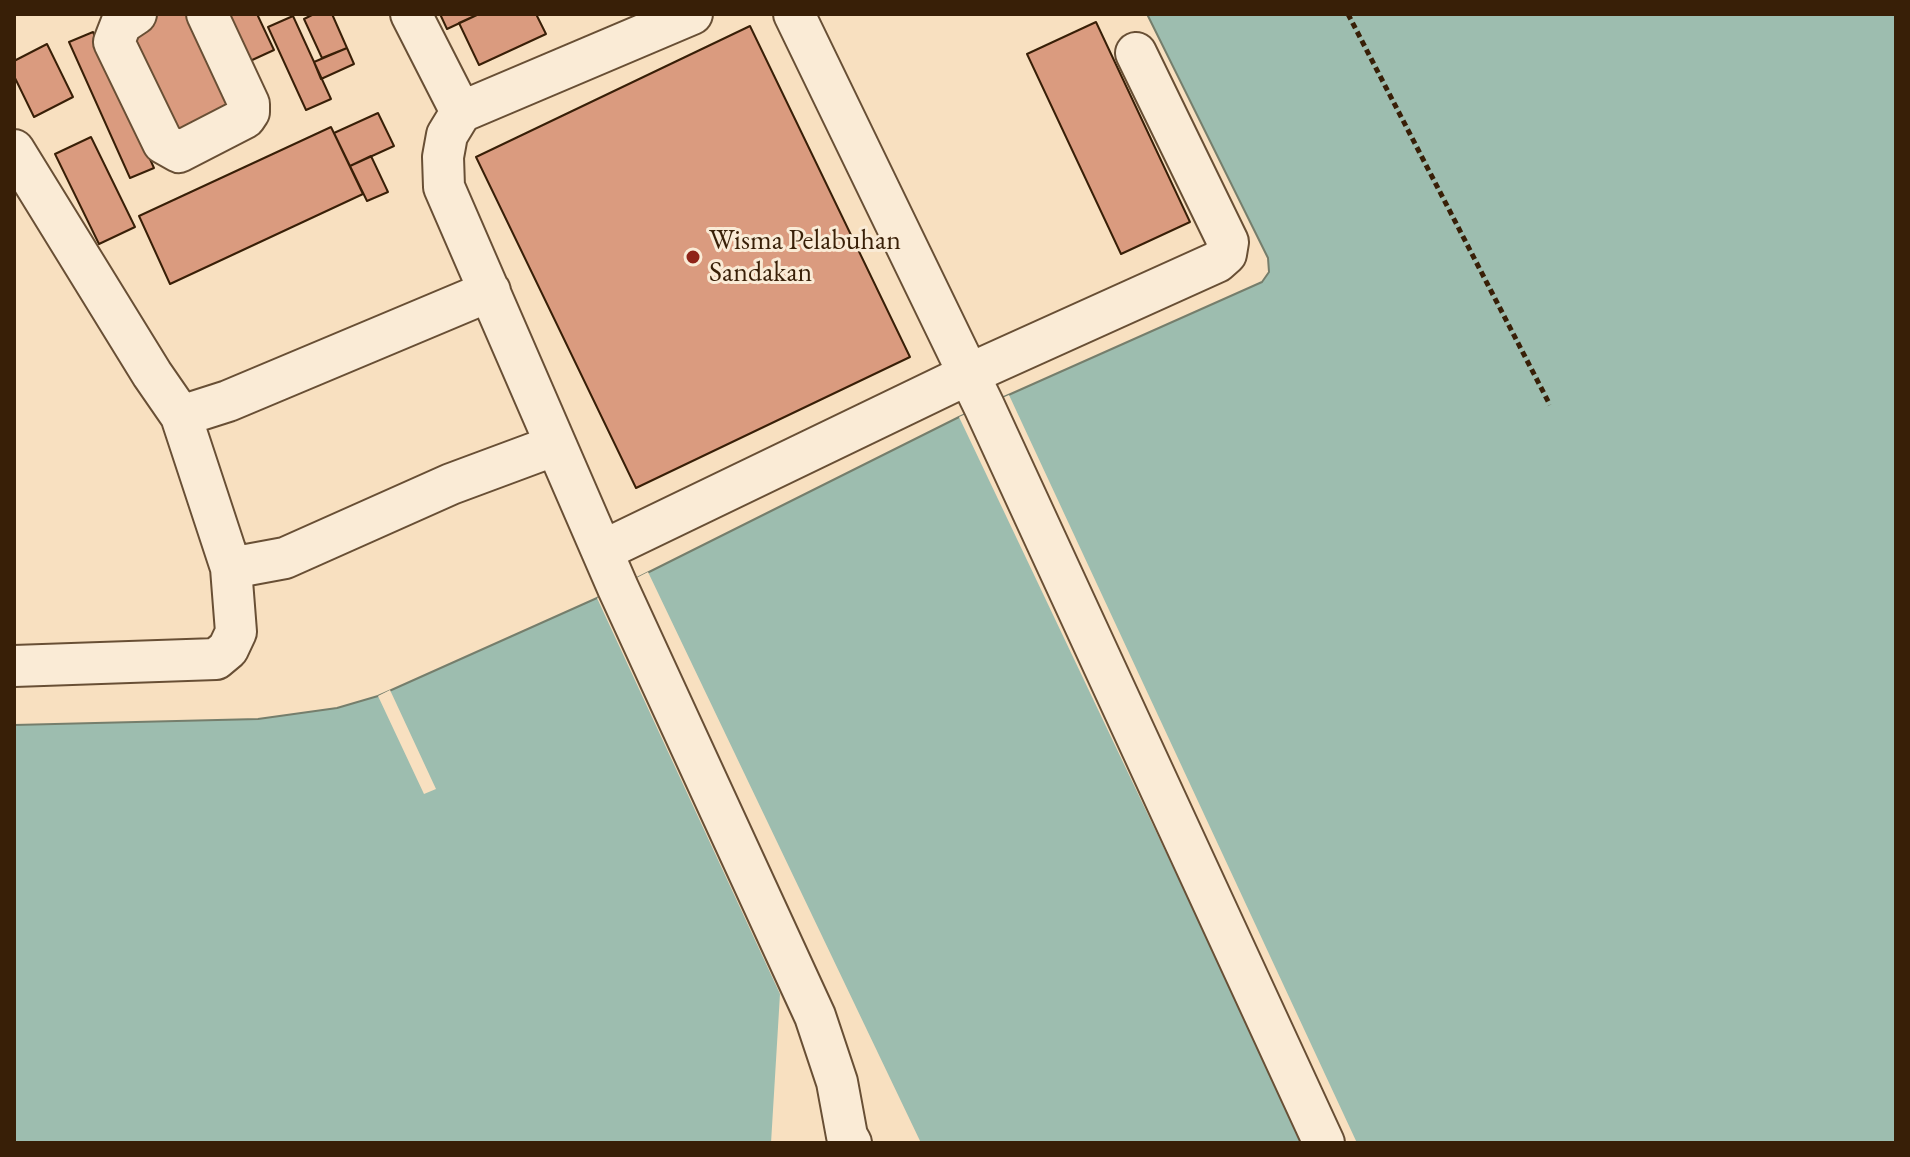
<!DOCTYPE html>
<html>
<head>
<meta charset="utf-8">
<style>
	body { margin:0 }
	#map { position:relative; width:1910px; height:1157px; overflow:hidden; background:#f8e0c0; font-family:"EB Garamond",serif }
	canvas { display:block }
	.frame { position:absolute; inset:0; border:16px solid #381f07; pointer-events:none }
</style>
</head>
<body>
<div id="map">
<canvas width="1910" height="1157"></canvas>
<div class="frame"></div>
</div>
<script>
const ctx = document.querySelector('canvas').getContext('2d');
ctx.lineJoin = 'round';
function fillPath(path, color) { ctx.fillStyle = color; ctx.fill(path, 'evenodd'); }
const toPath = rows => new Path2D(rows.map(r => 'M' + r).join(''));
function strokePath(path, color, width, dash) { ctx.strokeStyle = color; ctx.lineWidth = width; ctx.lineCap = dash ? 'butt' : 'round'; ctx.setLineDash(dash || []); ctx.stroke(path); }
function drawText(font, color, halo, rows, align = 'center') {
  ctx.font = font + ' "EB Garamond",serif'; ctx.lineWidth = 6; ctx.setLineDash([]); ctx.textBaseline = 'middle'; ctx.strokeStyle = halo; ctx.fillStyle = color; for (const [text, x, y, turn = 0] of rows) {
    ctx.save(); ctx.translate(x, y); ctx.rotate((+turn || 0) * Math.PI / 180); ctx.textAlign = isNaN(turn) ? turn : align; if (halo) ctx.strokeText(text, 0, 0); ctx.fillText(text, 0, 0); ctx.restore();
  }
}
const water = toPath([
	[1147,14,1896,14,1896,1143,14,1143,14,725,258,719,337,708,378,696,597,598,959,417,1262,282,1269,272,1268,258,1147,14]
]);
fillPath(water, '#9dbdaf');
strokePath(water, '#757e6c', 2);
fillPath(toPath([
	[1009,395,1357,1143,1304,1143,959,417],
	[648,572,921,1143,771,1143,780,994,597,598],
	[390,690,436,789,424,794,378,696]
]), '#f8e0c0');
const building = toPath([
	[159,14,188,14,234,114,180,138,130,27,159,14],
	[228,14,257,14,274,50,250,61,228,14],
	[314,14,332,14,347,48,322,58,304,19,314,14],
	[440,14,479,14,447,29,440,14],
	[479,14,536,14,546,34,479,65,459,23,479,14],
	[293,16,331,99,306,110,268,27,293,16],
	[1096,22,1190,222,1121,254,1027,54,1096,22],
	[750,26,910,357,636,488,476,157,750,26],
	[93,32,154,168,130,178,69,42,93,32],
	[47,44,73,97,34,117,14,76,14,61,47,44],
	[347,48,354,64,321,79,314,62,347,48],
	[378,113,394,146,350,166,334,133,378,113],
	[331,127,363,194,170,284,139,216,331,127],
	[91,137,135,227,99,244,55,154,91,137],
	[371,156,388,192,367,201,350,166,371,156]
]);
fillPath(building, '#da9b7f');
strokePath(building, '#381f07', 2);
const minor = toPath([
	[136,14,121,24,114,42,163,143,179,152,245,118,249,112,249,104,207,14],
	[411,14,461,112,447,135,443,157,444,187,618,588,815,1016,837,1082,847,1136,851,1143],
	[794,14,984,406,1324,1143],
	[461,112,692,14],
	[14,150,152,374,181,416,231,568,236,632,228,649,216,659,14,666],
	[181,416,228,401,490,291],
	[602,551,969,374,1217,262,1226,254,1228,242,1136,53],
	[231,568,285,558,451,484,556,445]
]);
strokePath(minor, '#684f35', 44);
strokePath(toPath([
	[1348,14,1550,405]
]), '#381f07', 5, [6, 4]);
strokePath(minor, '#faebd6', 40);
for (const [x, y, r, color] of [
	[693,257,8,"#8f2418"]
]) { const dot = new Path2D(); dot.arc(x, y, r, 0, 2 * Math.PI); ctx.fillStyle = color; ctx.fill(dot); strokePath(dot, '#faebd6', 3); }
drawText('28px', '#381f07', '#faebd6', [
	["Wisma Pelabuhan",709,241],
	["Sandakan",709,273]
], 'left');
</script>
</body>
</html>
